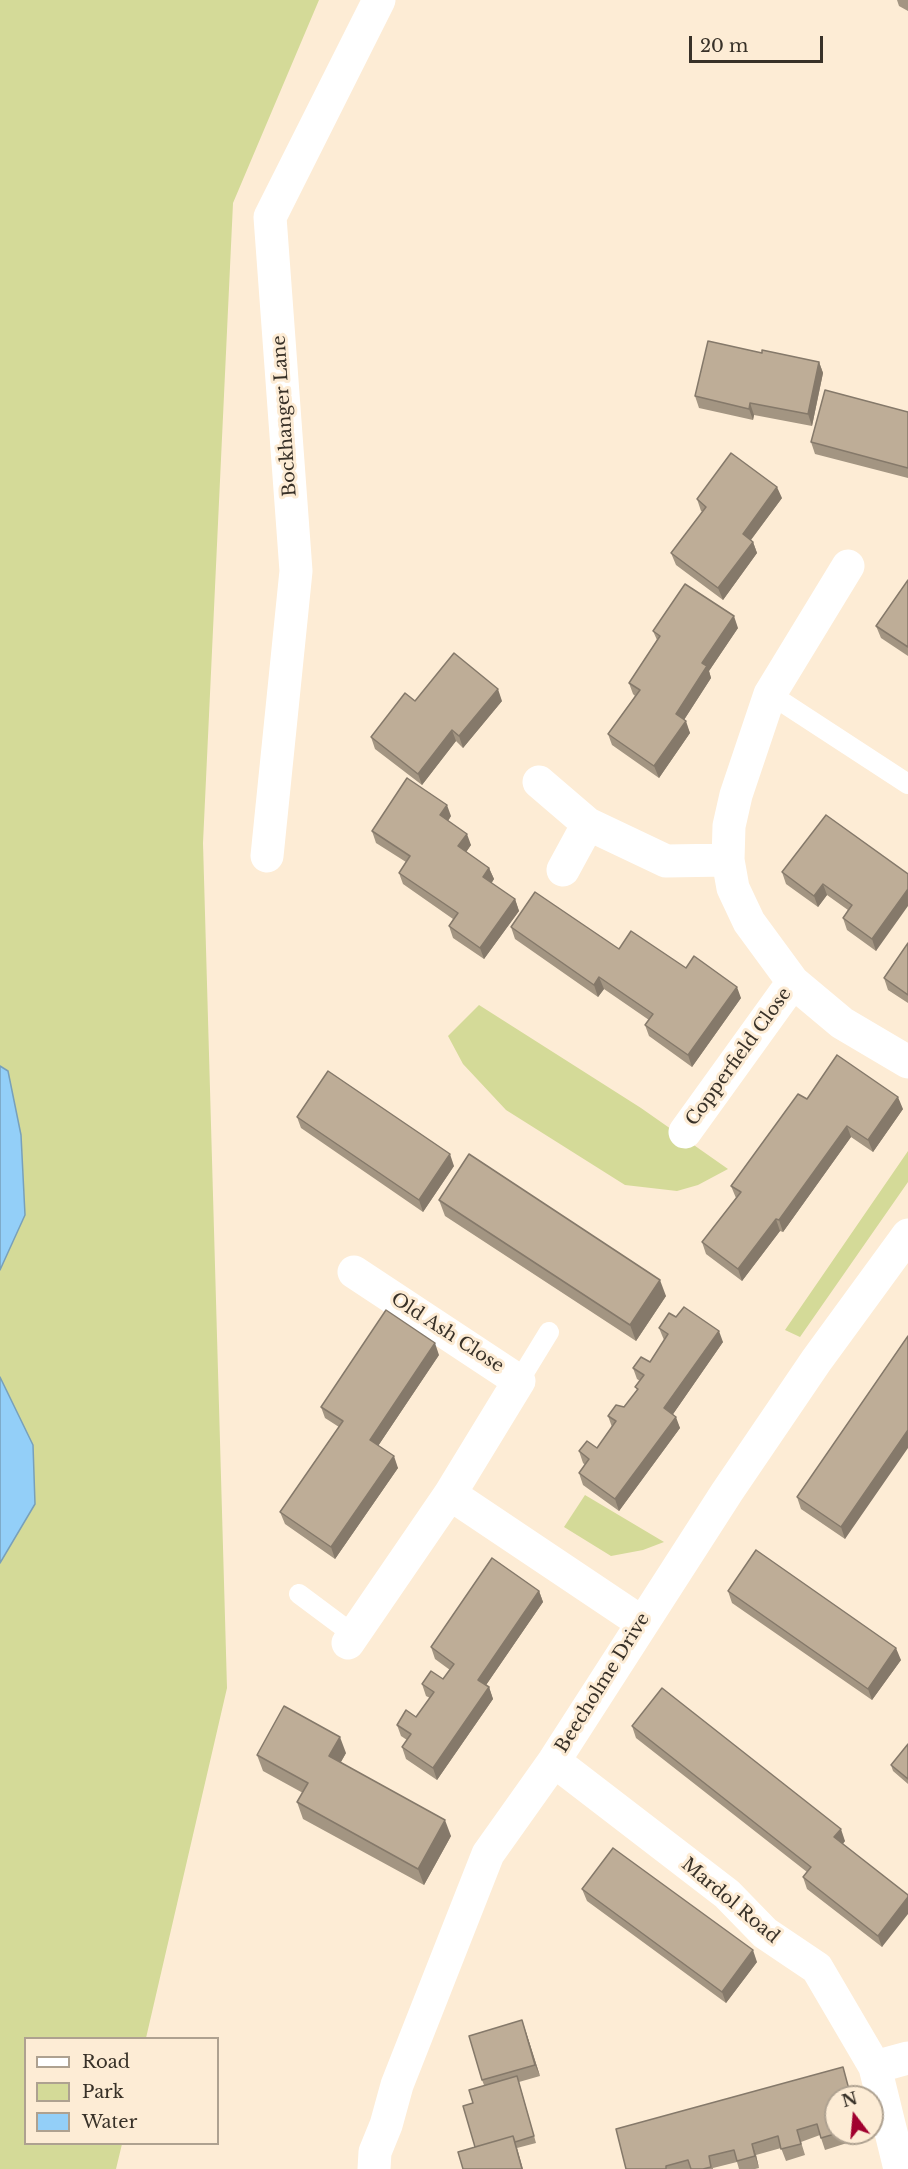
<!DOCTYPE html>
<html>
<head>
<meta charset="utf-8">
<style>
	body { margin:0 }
	#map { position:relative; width:908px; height:2169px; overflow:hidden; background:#fdecd5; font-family:"Libre Baskerville",serif }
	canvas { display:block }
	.legend { position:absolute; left:24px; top:2037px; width:195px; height:108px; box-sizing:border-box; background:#fdecd5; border:2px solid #aea190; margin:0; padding:8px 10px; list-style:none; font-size:18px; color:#383128 }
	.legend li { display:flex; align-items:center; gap:12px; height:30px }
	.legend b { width:30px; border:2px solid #aea190 }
	.north { position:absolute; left:824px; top:2085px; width:60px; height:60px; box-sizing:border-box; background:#fdecd5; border:2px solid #aea190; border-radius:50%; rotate:344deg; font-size:16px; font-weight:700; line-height:24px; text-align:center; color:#383128 }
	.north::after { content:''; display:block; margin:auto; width:21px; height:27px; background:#a1012f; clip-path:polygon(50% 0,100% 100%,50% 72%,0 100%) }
	.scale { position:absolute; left:689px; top:36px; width:134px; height:27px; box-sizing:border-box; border:3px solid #383128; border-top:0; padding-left:8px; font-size:18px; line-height:21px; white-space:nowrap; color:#383128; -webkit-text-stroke:4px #fdecd5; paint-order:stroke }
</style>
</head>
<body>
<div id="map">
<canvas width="908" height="2169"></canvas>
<ul class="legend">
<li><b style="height:8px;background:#fff"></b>Road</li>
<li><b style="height:16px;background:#d4da98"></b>Park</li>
<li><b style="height:16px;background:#93cff8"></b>Water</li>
</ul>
<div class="north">N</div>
<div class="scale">20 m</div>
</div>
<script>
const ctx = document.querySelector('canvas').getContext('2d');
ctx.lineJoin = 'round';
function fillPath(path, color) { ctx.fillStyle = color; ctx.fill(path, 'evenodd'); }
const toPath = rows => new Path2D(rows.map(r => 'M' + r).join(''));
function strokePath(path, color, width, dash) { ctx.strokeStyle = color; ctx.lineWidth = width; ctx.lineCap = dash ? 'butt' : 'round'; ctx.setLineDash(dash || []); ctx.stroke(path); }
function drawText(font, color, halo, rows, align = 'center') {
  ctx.font = font + ' "Libre Baskerville",serif'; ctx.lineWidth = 6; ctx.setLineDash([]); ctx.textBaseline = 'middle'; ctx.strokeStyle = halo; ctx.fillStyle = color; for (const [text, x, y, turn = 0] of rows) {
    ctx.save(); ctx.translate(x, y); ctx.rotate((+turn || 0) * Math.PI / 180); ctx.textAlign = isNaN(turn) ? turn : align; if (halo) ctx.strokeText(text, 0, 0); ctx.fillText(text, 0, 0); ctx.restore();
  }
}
fillPath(toPath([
	[0,0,319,0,233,203,203,843,227,1688,146,2038,26,2038,26,2144,122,2144,116,2169,0,2169],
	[479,1005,641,1108,728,1169,698,1185,677,1191,625,1185,506,1110,463,1064,448,1036],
	[908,1151,908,1182,800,1337,785,1330],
	[585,1495,664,1542,643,1550,611,1556,564,1527]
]), '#d4da98');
const water = toPath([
	[0,1066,8,1071,21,1135,25,1215,0,1270,0,1066],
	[0,1377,33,1445,35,1504,0,1563,0,1377]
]);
fillPath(water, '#93cff8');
strokePath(water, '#78a0ba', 1.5);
strokePath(toPath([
	[770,694,908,784],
	[519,1381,549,1332],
	[299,1594,354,1635]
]), '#fff', 20);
strokePath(toPath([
	[539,782,588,824],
	[267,856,296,571,270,217,379,0],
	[728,860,729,826,736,795,770,694,848,566],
	[563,870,588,824,666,861,728,860,733,888,749,922,793,982,842,1023,908,1062],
	[685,1132,793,982],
	[354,1272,519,1381,450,1494,641,1622],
	[348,1643,450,1494],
	[554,1761,727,1894,765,1933,817,1968,875,2067,900,2169],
	[875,2067,908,2058],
	[374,2169,375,2152,386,2125,397,2085,488,1854,554,1761,727,1492,816,1361,908,1235]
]), '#fff', 33);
fillPath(toPath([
	[897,0,908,0,908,11,899,6],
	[762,353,819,362,823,373,812,426,754,415,753,420,699,408,695,396],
	[908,412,908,478,815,454,811,442],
	[782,498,751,540,753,542,757,553,723,600,676,565,671,553,703,512,701,511,697,499],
	[908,580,908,656,881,638,876,626],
	[738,628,709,671,711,678,684,720,690,733,659,778,612,745,608,734,635,696,633,694,629,683,657,640,653,631],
	[415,701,502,701,463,748,456,741,422,785,375,749,371,737],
	[451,816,448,821,471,845,466,852,489,868,494,879,491,883,515,899,519,911,484,959,453,938,449,926,453,919,403,884,399,873,406,862,376,843,372,831],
	[782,872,908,874,876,951,847,930,843,918,848,910,827,895,818,907,786,884],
	[511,927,619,949,686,968,741,998,692,1067,649,1036,645,1025,649,1020,604,989,598,997,515,939],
	[908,943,908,1003,888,990,884,978],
	[807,1099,903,1109,873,1152,851,1137,783,1232,780,1231,742,1281,706,1254,702,1242,736,1198,731,1186],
	[297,1117,454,1166,423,1212,301,1128],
	[439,1200,666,1296,636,1341,445,1216],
	[676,1317,723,1342,673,1414,680,1428,619,1511,583,1485,579,1473,585,1465,583,1463,579,1451,597,1448,612,1427,608,1416,624,1407,637,1390,635,1387,640,1381,637,1379,633,1368,650,1362,664,1340,659,1328],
	[908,1336,845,1539,801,1509,797,1497],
	[439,1355,378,1446,398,1468,335,1559,285,1524,280,1512,339,1427,325,1418,321,1407],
	[539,1591,543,1602,486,1685,489,1687,493,1699,437,1780,406,1759,402,1747,407,1740,401,1736,397,1725,416,1717,430,1698,426,1696,422,1684,443,1679,450,1670,435,1659,431,1647],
	[728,1591,901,1660,872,1700,732,1603],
	[632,1726,845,1841,843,1844,908,1895,882,1947,807,1889,803,1877,807,1872,636,1738],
	[908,1744,908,1784,893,1771,891,1765],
	[346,1753,341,1762,451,1836,424,1885,303,1819,297,1802,303,1793,263,1771,257,1755],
	[582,1889,757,1962,726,2003,587,1901],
	[526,2032,540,2076,519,2082,536,2143,517,2148,475,2147,473,2103,484,2085,482,2080],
	[847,2079,836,2097,836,2133,844,2133,847,2143,825,2150,820,2135,801,2142,805,2155,786,2161,781,2148,756,2155,759,2168,755,2169,739,2169,737,2162,713,2168,713,2169,626,2169]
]), '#a39582');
fillPath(toPath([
	[819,362,823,373,812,426,808,414],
	[750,403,754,415,753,420,749,409],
	[777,487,782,498,747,545,743,534],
	[753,542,757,553,723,600,718,588],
	[734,616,738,628,709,671,711,678,680,726,676,714,702,663],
	[498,689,502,701,463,748,459,736],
	[686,721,690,733,659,778,654,766],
	[452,730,456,741,422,785,418,774],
	[447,805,451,816,444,827,440,815],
	[467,834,471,845,462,858,458,846],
	[489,868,494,879,488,889,483,877],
	[823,884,827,895,818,907,814,896],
	[908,889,908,906,876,951,872,939],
	[515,899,519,911,484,959,480,948],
	[599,977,604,989,598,997,594,985],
	[737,987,741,998,692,1067,688,1055],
	[898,1097,903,1109,873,1152,868,1140],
	[847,1126,851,1137,783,1232,779,1220],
	[450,1154,454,1166,423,1212,419,1200],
	[776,1219,780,1231,742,1281,738,1269],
	[660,1280,666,1296,636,1341,630,1325],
	[719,1331,723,1342,669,1420,664,1408],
	[435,1343,439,1355,374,1452,370,1440],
	[676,1417,680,1428,619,1511,615,1499],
	[908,1430,908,1448,845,1539,841,1527],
	[394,1456,398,1468,335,1559,331,1547],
	[539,1591,543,1602,482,1691,478,1680],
	[896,1648,901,1660,872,1700,868,1689],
	[489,1687,493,1699,437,1780,433,1768],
	[340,1737,346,1753,335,1772,329,1756],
	[445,1820,451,1836,424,1885,418,1869],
	[841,1829,845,1841,838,1849,834,1837],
	[908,1897,908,1914,882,1947,878,1936],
	[753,1950,757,1962,726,2003,722,1992],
	[522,2020,526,2032,540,2076,535,2065],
	[513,2136,517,2148,523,2169,522,2169],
	[752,2144,756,2155,759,2168,755,2156]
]), '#85796a');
const building = toPath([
	[708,341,762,353,762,350,819,362,808,414,750,403,749,409,695,396,708,341],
	[825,390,908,412,908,468,811,442,825,390],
	[731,453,777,487,743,534,753,542,718,588,671,553,706,507,697,499,731,453],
	[908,580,908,647,876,626,908,580],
	[685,584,734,616,702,663,707,666,676,714,686,721,654,766,608,734,640,690,629,683,660,636,653,631,685,584],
	[454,653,498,689,459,736,452,730,418,774,371,737,405,693,415,701,454,653],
	[407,778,447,805,440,815,467,834,458,846,489,868,483,877,515,899,480,948,449,926,458,913,399,873,410,856,372,831,407,778],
	[826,815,908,874,908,889,872,939,843,918,852,905,823,884,814,896,782,872,826,815],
	[535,892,619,949,631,931,686,968,694,956,737,987,688,1055,645,1025,653,1014,599,977,594,985,511,927,535,892],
	[908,943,908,995,884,978,908,943],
	[837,1055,898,1097,868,1140,847,1126,779,1220,776,1219,738,1269,702,1242,741,1192,731,1186,798,1094,807,1099,837,1055],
	[328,1071,450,1154,419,1200,297,1117,328,1071],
	[469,1154,660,1280,630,1325,439,1200,469,1154],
	[684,1307,719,1331,664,1408,676,1417,615,1499,579,1473,589,1459,579,1451,587,1441,597,1448,616,1421,608,1416,616,1405,624,1407,638,1389,635,1387,644,1375,633,1368,641,1357,650,1362,668,1334,659,1328,669,1313,676,1317,684,1307],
	[386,1310,435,1343,370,1440,394,1456,331,1547,280,1512,343,1421,321,1407,386,1310],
	[908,1336,908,1430,841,1527,797,1497,908,1336],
	[756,1550,896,1648,868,1689,728,1591,756,1550],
	[492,1558,539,1591,478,1680,489,1687,433,1768,402,1747,411,1734,397,1725,406,1710,416,1717,434,1692,422,1684,431,1671,443,1679,454,1664,431,1647,492,1558],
	[662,1688,841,1829,834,1837,908,1895,908,1897,878,1936,803,1877,811,1867,632,1726,662,1688],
	[284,1706,340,1737,329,1756,445,1820,418,1869,297,1802,308,1783,257,1755,284,1706],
	[908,1744,908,1779,891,1765,908,1744],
	[613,1848,753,1950,722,1992,582,1889,613,1848],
	[522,2020,535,2065,482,2080,469,2036,522,2020],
	[843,2067,851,2097,836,2097,836,2133,838,2133,821,2138,817,2124,797,2130,801,2144,781,2149,778,2136,752,2144,755,2156,737,2161,734,2150,709,2156,711,2167,703,2169,691,2169,688,2160,666,2166,666,2169,626,2169,616,2129,843,2067],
	[517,2076,534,2136,515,2142,513,2136,475,2147,463,2106,473,2103,469,2090,517,2076],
	[513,2136,522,2169,463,2169,458,2152,513,2136]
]);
fillPath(building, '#bead97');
strokePath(building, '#85796a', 1.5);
drawText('18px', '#383128', '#fdecd5', [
	["Bockhanger Lane",285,416,-94],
	["Copperfield Close",739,1057,-54],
	["Old Ash Close",447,1333,33],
	["Beecholme Drive",603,1683,-58],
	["Mardol Road",730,1901,40]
]);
</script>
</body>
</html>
